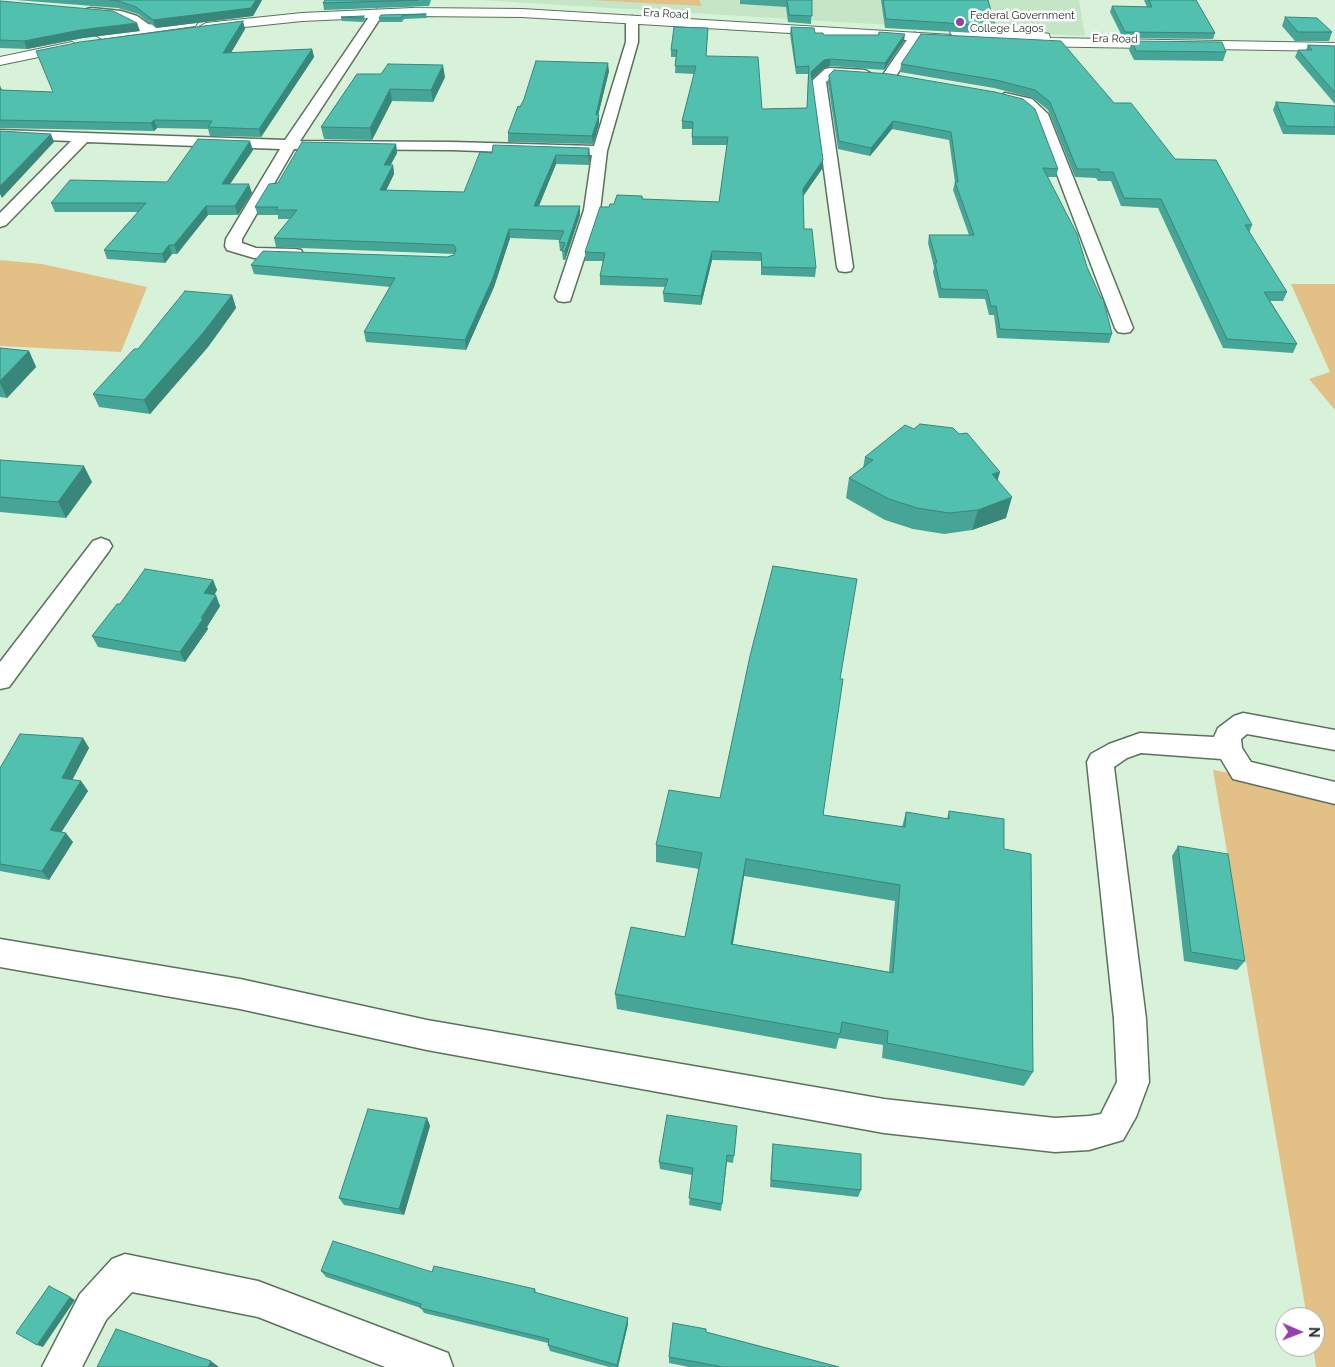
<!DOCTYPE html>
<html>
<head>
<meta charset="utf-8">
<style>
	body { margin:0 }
	#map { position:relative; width:1335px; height:1367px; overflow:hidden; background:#d7f2d9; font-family:Raleway,sans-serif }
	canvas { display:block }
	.north { position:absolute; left:1275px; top:1307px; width:50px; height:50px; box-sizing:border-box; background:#fff; border:1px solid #a8aca9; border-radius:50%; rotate:91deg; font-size:14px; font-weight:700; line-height:20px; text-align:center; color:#263027 }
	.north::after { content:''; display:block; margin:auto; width:18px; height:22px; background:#9341b1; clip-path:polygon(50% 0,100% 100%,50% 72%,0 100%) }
</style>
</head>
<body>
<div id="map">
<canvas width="1335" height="1367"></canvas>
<div class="north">N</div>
</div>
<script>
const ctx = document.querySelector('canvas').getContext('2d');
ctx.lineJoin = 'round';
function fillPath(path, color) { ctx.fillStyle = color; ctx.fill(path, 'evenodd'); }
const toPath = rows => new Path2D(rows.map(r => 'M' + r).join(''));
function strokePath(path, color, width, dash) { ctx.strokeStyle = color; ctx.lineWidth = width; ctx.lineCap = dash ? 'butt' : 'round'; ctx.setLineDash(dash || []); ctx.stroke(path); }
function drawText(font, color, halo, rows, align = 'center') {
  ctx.font = font + ' Raleway,sans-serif'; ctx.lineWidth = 5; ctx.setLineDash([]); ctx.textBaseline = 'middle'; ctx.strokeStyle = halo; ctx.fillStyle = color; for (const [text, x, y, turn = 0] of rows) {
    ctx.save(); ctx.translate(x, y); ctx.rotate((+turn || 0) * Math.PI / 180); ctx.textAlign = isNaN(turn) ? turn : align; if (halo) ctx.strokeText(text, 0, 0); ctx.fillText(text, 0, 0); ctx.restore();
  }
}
fillPath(toPath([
	[480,0,1079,0,1085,36,938,28]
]), '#c5e5c7');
fillPath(toPath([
	[589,0,699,0,702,6],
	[0,260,42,264,147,287,121,352,0,346],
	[1291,284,1335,284,1335,410,1309,379,1330,372],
	[1213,770,1335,793,1335,1367,1316,1367,1313,1347,1315,1347,1315,1317,1307,1317]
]), '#e3c085');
const minor = toPath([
	[91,8,121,11,137,16,154,28,148,32,116,18,87,15,85,12,87,9,91,8],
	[377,10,383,14,300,141,452,142,594,146,626,42,626,20,632,16,638,20,638,42,607,151,600,210,570,301,564,302,558,301,555,297,584,210,592,155,452,150,294,149,242,239,242,243,256,248,295,249,301,250,303,254,301,258,295,259,254,258,227,250,225,246,226,239,280,149,87,142,6,225,0,227,0,213,71,141,0,138,0,130,285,140,373,11,377,10],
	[915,33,921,37,896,76,889,80,884,79,882,76,911,34,915,33],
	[830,68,865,70,872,74,865,78,833,76,826,82,853,267,851,271,845,272,839,271,837,267,812,81,825,69,830,68],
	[1005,93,1032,99,1048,114,1133,328,1130,332,1124,333,1118,332,1115,328,1035,116,1022,105,1000,100,998,97,1005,93],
	[101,538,109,541,112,546,109,551,9,687,0,689,0,662,93,541,101,538],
	[1243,713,1335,730,1335,750,1247,734,1241,739,1242,748,1251,762,1335,782,1335,804,1233,779,1221,759,1141,753,1127,758,1114,767,1146,1019,1149,1082,1136,1117,1123,1140,1089,1150,1055,1152,884,1133,427,1050,240,1009,0,967,0,939,240,979,427,1020,884,1099,1055,1118,1089,1116,1101,1114,1117,1082,1114,1019,1087,762,1091,754,1109,744,1140,733,1214,737,1218,728,1234,716,1243,713],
	[125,1254,258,1281,448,1353,453,1367,385,1367,258,1317,132,1292,106,1320,82,1367,42,1367,80,1294,112,1259,125,1254]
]);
const secondary = toPath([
	[413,8,522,9,952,35,950,32,952,29,957,28,1044,33,1049,34,1050,38,1335,43,1335,51,1025,46,1020,45,1018,42,1020,40,962,36,964,39,962,42,957,43,522,17,413,16,302,21,206,31,199,27,206,23,302,13,413,8],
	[190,19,197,23,195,26,102,39,95,35,102,31,190,19],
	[72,42,79,46,77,49,0,65,0,57,72,42]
]);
strokePath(minor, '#5a725c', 3);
strokePath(secondary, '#5a725c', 2);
fillPath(minor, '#fff');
fillPath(secondary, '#fff');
fillPath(toPath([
	[16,0,262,0,253,16,156,28,138,14,118,8],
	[325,0,431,0,429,6,324,10,323,3],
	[740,0,812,0,811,24,788,22,786,7,740,4],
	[881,0,988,0,995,26,993,34,885,28],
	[1144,0,1196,0,1215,33,1213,39,1123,38,1110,12,1112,6,1147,7],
	[0,1,140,31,83,38,27,49,0,48],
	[426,14,427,18,404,19,402,22,380,22,379,18,381,15],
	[364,16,365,20,363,22,342,21,341,17],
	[1285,17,1332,32,1329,41,1295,41,1282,26],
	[791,27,824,35,878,35,879,32,904,41,884,70,830,66,824,68,812,78,822,169,803,196,804,229,816,268,815,277,761,275,761,261,712,260,701,305,664,302,663,293,665,287,600,285,600,276,603,261,585,261,585,252,609,207,614,204,642,196,643,199,719,202,727,145,692,145,692,129,682,129,682,121,694,74,675,73,676,57,671,57,671,50,708,28,706,56,762,109,807,108,808,74,796,74,790,34],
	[245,29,231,53,312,49,314,57,261,137,210,136,208,129,157,128,154,131,0,128,0,85,2,90,53,92],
	[921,34,1114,103,1175,159,1252,225,1249,233,1287,292,1283,301,1270,301,1297,344,1293,353,1223,348,1158,208,1121,206,1111,181,1098,181,1096,178,1075,177,1048,110,1033,98,994,88,900,72,901,64],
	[1132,41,1226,52,1223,61,1134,60,1129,50],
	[1308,45,1335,46,1335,104,1295,57,1298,50,1306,50],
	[609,71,598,115,599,124,593,144,508,142,508,133,520,107],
	[357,74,445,77,433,102,392,101,372,140,324,139,321,127],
	[829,75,1058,169,1056,177,1047,177,1087,267,1112,334,1109,343,997,338,994,315,989,315,985,299,939,298,933,272,934,267,928,243,929,235,969,235,953,190,955,182,949,140,892,129,870,156,838,149,828,83],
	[1276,102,1335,106,1335,135,1283,134,1273,110],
	[396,144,397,153,390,165,393,165,394,174,386,190,464,192,492,153,589,148,590,157,589,165,556,164,539,206,580,215,565,260,563,260,562,251,560,251,559,242,560,240,510,238,494,287,466,350,366,342,364,332,390,287,254,274,251,265,447,257,454,255,455,254,276,247,274,238,290,219,278,219,278,215,258,215,255,207,278,183],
	[253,150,230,184,252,193,238,215,208,215,177,254,172,254,165,263,107,259,104,250,138,212,55,212,51,203,167,182],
	[232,295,236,308,208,347,150,414,99,407,93,394,138,349],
	[0,348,29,351,36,367,7,398,0,397],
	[865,457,998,480,1006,518,972,530,944,534,913,529,885,520,846,498,849,478,863,468],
	[0,460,92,482,66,518,0,512],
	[213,580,217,590,214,595,220,606,207,627,208,629,185,662,98,647,92,636,120,604],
	[840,679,823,815,902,827,906,812,947,819,949,811,1004,849,1033,1072,1024,1086,882,1058,883,1045,839,1038,836,1049,617,1009,615,994,685,937,699,869,656,862,656,845,720,798],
	[744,876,895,901,889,972,733,944],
	[83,738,89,748,72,780,81,781,88,791,61,832,73,842,49,880,0,871,0,768],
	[1178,846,1245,961,1237,970,1184,961,1172,856],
	[427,1118,430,1126,404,1215,344,1205,339,1198],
	[737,1126,733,1163,727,1162,721,1211,689,1205,692,1175,660,1169,659,1162],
	[773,1144,861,1190,858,1197,770,1187,772,1152],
	[321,1271,432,1272,535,1289,536,1293,628,1318,628,1324,618,1367,609,1367,550,1351,548,1345,548,1343,424,1313,421,1308,326,1277],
	[706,1332,838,1367,689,1367,669,1363,669,1357]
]), '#46a596');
fillPath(toPath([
	[256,0,262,0,253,16,156,28,153,20],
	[243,21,245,29,226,61,223,53],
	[137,23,140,31,83,38,27,49,24,41,80,30],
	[905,34,904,41,884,70,885,63],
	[312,49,314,57,261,137,259,129],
	[830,59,830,66,824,68,811,80,811,72,824,60],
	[608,63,609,71,596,124,596,115],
	[443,65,445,77,433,102,431,90],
	[390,89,392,101,372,140,370,128],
	[599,115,599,124,593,144,592,136],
	[154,120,157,128,154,131,151,123],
	[893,121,892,129,870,156,871,148],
	[51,134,54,142,2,198,0,194,0,186],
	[250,141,253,150,224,193,222,184],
	[396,144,397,153,386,174,384,165],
	[589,148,590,157,589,165,588,156],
	[556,155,556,164,535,215,534,206],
	[823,160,822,169,802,198,803,189],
	[393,165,394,174,382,199,380,190],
	[249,184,252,193,238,215,235,206],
	[206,206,208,215,177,254,174,245],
	[580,206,580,215,565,260,565,251],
	[509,229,510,238,494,287,466,350,465,340],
	[169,245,172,254,165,263,162,254],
	[712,251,712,260,701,305,701,296],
	[232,295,236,308,208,347,150,414,144,400],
	[29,351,36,367,7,398,0,383,0,381],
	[84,466,92,482,66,518,58,502],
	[1000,472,994,493,992,474],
	[1012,497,1006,518,972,530,978,510],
	[213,580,217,590,209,604,204,593],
	[216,595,220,606,207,627,208,629,185,662,180,652],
	[83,738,89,748,68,788,62,778],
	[81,781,88,791,57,839,50,830],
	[66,833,73,842,49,880,42,871],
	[746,859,744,876,730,960,731,944],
	[427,1118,430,1126,404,1215,399,1209],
	[70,1297,75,1300,43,1347,37,1345],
	[628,1318,628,1324,618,1367,617,1367,617,1365],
	[211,1361,219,1367,208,1367]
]), '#39867a');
const building = toPath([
	[109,0,256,0,251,8,153,20,136,7,115,0,109,0],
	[325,0,418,0,323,3,325,0],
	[787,0,812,0,812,16,789,15,787,0],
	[883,0,988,0,995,26,886,19,883,0],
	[1149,0,1196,0,1215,33,1125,32,1112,6,1152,7,1149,0],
	[0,1,113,11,137,23,80,30,24,41,0,40,0,1],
	[426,14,403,15,401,18,379,18,381,15,426,14],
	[364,16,362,18,341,17,364,16],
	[1285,17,1317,18,1332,32,1298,32,1285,17],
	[243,21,223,53,312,49,259,129,208,127,212,121,154,120,151,123,0,120,0,88,1,90,53,92,36,51,80,42,243,21],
	[674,27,708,28,706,56,758,57,762,109,807,108,809,66,796,67,791,27,814,28,815,33,823,33,824,35,879,35,879,32,905,34,885,63,830,59,824,60,811,72,823,160,803,189,804,229,812,229,816,268,762,267,761,253,712,251,701,296,663,293,668,279,600,276,605,253,585,252,600,207,609,207,610,204,614,204,617,195,642,196,642,199,719,202,728,137,692,137,693,122,682,121,696,66,675,66,677,50,671,50,674,27],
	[921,34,1061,41,1114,103,1131,103,1175,159,1216,160,1252,225,1245,225,1287,292,1264,292,1297,344,1227,339,1161,199,1124,198,1113,172,1100,172,1099,169,1077,169,1050,102,1035,90,996,80,901,64,921,34],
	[1132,41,1222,42,1226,52,1136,51,1132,41],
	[1308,45,1335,46,1335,93,1298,50,1312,50,1308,45],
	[536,61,608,63,596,115,599,115,592,136,508,133,518,106,520,107,524,99,536,61],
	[388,64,443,65,431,90,390,89,370,128,321,127,357,74,381,74,388,64],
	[834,70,890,74,995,92,1023,99,1035,109,1058,169,1043,168,1077,234,1087,267,1101,298,1103,298,1112,334,1000,329,996,306,991,306,987,290,941,289,935,263,937,263,929,235,974,235,955,182,958,182,951,132,893,121,871,148,839,141,829,75,834,70],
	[1276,102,1335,106,1335,127,1286,126,1276,102],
	[0,131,51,134,0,186,0,131],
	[198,139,250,141,222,184,249,184,235,206,206,206,174,245,169,245,162,254,104,250,146,203,51,203,70,180,167,182,198,139],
	[302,142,396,144,384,165,393,165,380,190,464,192,480,152,492,153,493,145,589,148,588,156,556,155,534,206,580,206,565,251,562,251,565,243,559,242,564,231,509,229,493,278,465,340,364,332,395,278,251,265,263,251,447,257,454,255,456,249,454,245,274,238,297,210,276,210,278,207,255,207,269,184,278,183,302,142],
	[185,291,232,295,203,333,144,400,93,394,134,349,138,349,185,291],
	[0,348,29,351,0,381,0,348],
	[920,424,953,428,959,434,967,433,1000,472,992,474,1012,497,978,510,949,513,917,508,889,499,849,478,873,460,865,457,905,425,914,429,920,424],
	[0,460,84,466,58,502,0,497,0,460],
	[773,566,857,579,840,679,843,679,823,815,905,827,906,812,949,819,949,811,1004,819,1004,849,1031,854,1033,1072,887,1043,888,1031,842,1022,840,1034,615,994,631,927,685,937,702,853,656,845,669,790,720,798,750,656,773,566],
	[746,859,900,885,893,973,731,944,746,859],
	[145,569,213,580,204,593,216,595,201,618,203,619,180,652,92,636,117,604,120,604,145,569],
	[20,734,83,738,62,778,81,781,50,830,66,833,42,871,0,864,0,768,20,734],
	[1178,846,1228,854,1245,961,1191,952,1178,846],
	[368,1109,427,1118,399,1209,339,1198,368,1109],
	[667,1115,737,1126,734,1156,727,1155,722,1204,689,1198,693,1168,659,1162,667,1115],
	[773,1144,861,1154,861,1190,771,1180,773,1144],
	[333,1241,432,1272,434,1266,535,1289,534,1292,628,1318,617,1365,548,1345,549,1339,420,1308,421,1304,321,1271,333,1241],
	[49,1286,70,1297,37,1345,16,1333,49,1286],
	[673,1323,706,1329,706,1332,839,1367,723,1367,669,1357,673,1323],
	[116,1329,211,1361,208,1367,97,1367,116,1329]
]);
fillPath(building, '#51c0ae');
strokePath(building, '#39867a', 1);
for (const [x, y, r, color] of [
	[960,22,5,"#9341b1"]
]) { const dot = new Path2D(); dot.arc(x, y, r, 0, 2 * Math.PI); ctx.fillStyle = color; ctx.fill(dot); strokePath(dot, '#fff', 2); }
drawText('11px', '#263027', '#fff', [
	["Era Road",666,14,3],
	["Era Road",1115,39,1]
]);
drawText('11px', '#263027', '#fff', [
	["Federal Government",970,16],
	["College Lagos",970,29]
], 'left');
</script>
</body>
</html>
